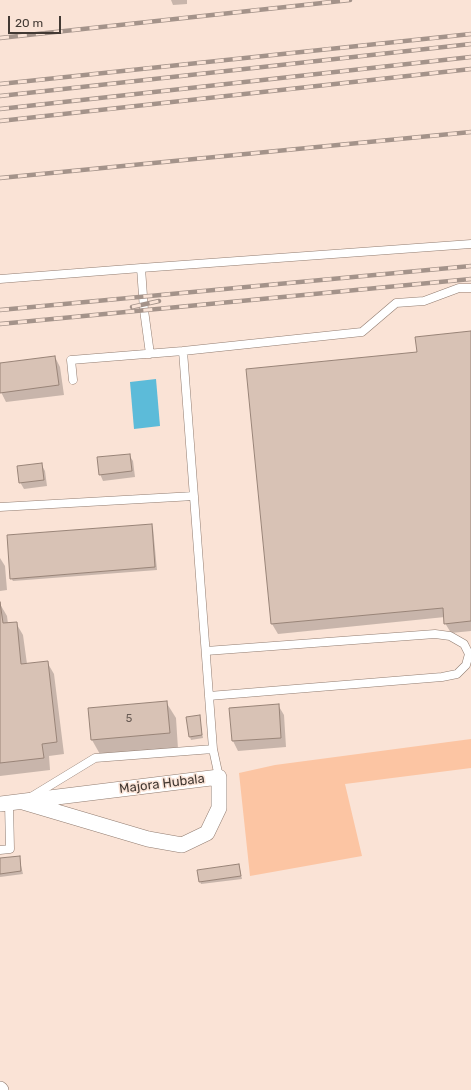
<!DOCTYPE html>
<html>
<head>
<meta charset="utf-8">
<style>
	body { margin:0 }
	#map { position:relative; width:471px; height:1090px; overflow:hidden; background:#fae3d6; font-family:Rubik,sans-serif }
	canvas { display:block }
	.scale { position:absolute; left:8px; top:16px; width:53px; height:18px; box-sizing:border-box; border:2px solid #423933; border-top:0; padding-left:5px; font-size:12px; line-height:14px; white-space:nowrap; color:#423933; -webkit-text-stroke:3px #fae3d6; paint-order:stroke }
</style>
</head>
<body>
<div id="map">
<canvas width="471" height="1090"></canvas>
<div class="scale">20 m</div>
</div>
<script>
const ctx = document.querySelector('canvas').getContext('2d');
ctx.lineJoin = 'round';
function fillPath(path, color) { ctx.fillStyle = color; ctx.fill(path, 'evenodd'); }
const toPath = rows => new Path2D(rows.map(r => 'M' + r).join(''));
function strokePath(path, color, width, dash) { ctx.strokeStyle = color; ctx.lineWidth = width; ctx.lineCap = dash ? 'butt' : 'round'; ctx.setLineDash(dash || []); ctx.stroke(path); }
function drawText(font, color, halo, rows, align = 'center') {
  ctx.font = font + ' Rubik,sans-serif'; ctx.lineWidth = 3; ctx.setLineDash([]); ctx.textBaseline = 'middle'; ctx.strokeStyle = halo; ctx.fillStyle = color; for (const [text, x, y, turn = 0] of rows) {
    ctx.save(); ctx.translate(x, y); ctx.rotate((+turn || 0) * Math.PI / 180); ctx.textAlign = isNaN(turn) ? turn : align; if (halo) ctx.strokeText(text, 0, 0); ctx.fillText(text, 0, 0); ctx.restore();
  }
}
fillPath(toPath([
	[471,739,471,768,345,784,362,856,250,876,239,773,275,765]
]), '#fcc5a3');
fillPath(toPath([
	[156,379,160,426,134,429,130,382]
]), '#5cbbd9');
fillPath(toPath([
	[171,0,187,0,187,4,173,5],
	[471,332,471,631,451,633,445,623,445,617,278,634,272,624,247,370,418,353],
	[55,357,60,367,64,395,6,402,1,392,0,364],
	[129,455,133,461,135,477,103,481,100,474],
	[41,464,45,471,47,486,24,489,20,482],
	[152,525,153,528,157,570,13,581,11,578],
	[0,558,5,566,7,590,0,591],
	[0,604,7,616,8,624,16,623,23,635,27,664,47,662,54,674,64,754,49,756,50,770,0,776],
	[166,702,176,718,178,749,101,756,92,740,89,709],
	[278,705,284,715,286,747,238,751,233,741,230,708],
	[199,716,203,738,191,740,190,737],
	[19,857,23,874,0,877,0,859],
	[239,865,242,879,201,884,200,881]
]), '#0003');
const building = toPath([
	[471,331,471,621,444,624,443,608,271,624,246,369,417,352,415,337,471,331],
	[55,356,59,385,0,393,0,363,55,356],
	[130,454,132,471,99,475,97,457,130,454],
	[42,463,44,480,19,483,17,466,42,463],
	[152,524,155,567,10,579,7,535,152,524],
	[0,602,3,623,17,622,21,664,48,661,57,742,42,744,44,758,0,763,0,602],
	[167,701,170,733,91,740,88,708,167,701],
	[279,704,281,738,232,741,229,708,279,704],
	[200,715,202,735,189,737,186,717,200,715],
	[20,856,21,871,0,874,0,858,20,856],
	[239,864,241,876,199,882,197,870,239,864]
]);
fillPath(building, '#d8c2b5');
strokePath(building, '#998478', 1);
const service = toPath([
	[0,279,141,268],
	[150,354,144,310,141,268,471,244],
	[73,380,71,360,183,351],
	[0,507,194,496],
	[206,651,435,634,450,636,464,644,469,654,466,665,457,674,442,677,209,696],
	[213,749,183,351,362,332,396,303,424,301,459,288,471,288],
	[31,797,95,758,213,749,219,777],
	[0,850,10,849,9,803]
]);
const minor = toPath([
	[0,804,219,777,219,808,207,833,182,845,148,839,23,802],
	[0,1089,1,1090]
]);
strokePath(service, '#917c70', 9);
strokePath(minor, '#917c70', 16);
strokePath(service, '#fff', 8);
strokePath(minor, '#fff', 15);
const rail = toPath([
	[0,38,350,0],
	[0,84,471,34],
	[0,96,471,44],
	[0,109,471,57],
	[0,121,471,69],
	[0,178,471,132],
	[132,307,159,301],
	[0,310,471,266],
	[0,324,471,279]
]);
strokePath(rail, '#a4938a', 4.5);
strokePath(rail, '#fae3d6', 3, [9]);
drawText('11px', '#685b54', null, [
	["5",129,719]
]);
drawText('13px', '#423933', '#fae3d6', [
	["Majora Hubala",162,784,-7]
]);
</script>
</body>
</html>
